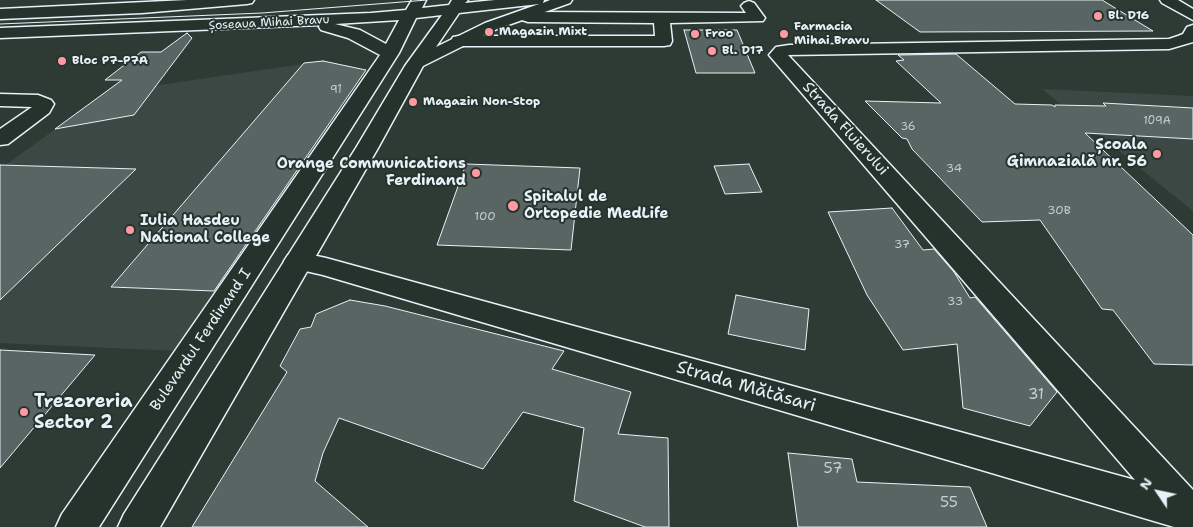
<!DOCTYPE html>
<html>
<head>
<meta charset="utf-8">
<style>
	body { margin:0 }
	#map { position:relative; width:1193px; height:527px; overflow:hidden; background:#2e3b35; font-family:"Shantell Sans",sans-serif }
	canvas { display:block }
	.north { position:absolute; left:1133px; top:467px; width:50px; height:50px; -webkit-text-stroke:4px #26332d; paint-order:stroke; rotate:304deg; font-size:14px; font-weight:700; line-height:20px; text-align:center; color:#e8f1f8 }
	.north::after { content:''; display:block; margin:auto; width:18px; height:22px; background:#e8f1f8; clip-path:polygon(50% 0,100% 100%,50% 72%,0 100%) }
</style>
</head>
<body>
<div id="map">
<canvas width="1193" height="527"></canvas>
<div class="north">N</div>
</div>
<script>
const ctx = document.querySelector('canvas').getContext('2d');
ctx.lineJoin = 'round';
function fillPath(path, color) { ctx.fillStyle = color; ctx.fill(path, 'evenodd'); }
const toPath = rows => new Path2D(rows.map(r => 'M' + r).join(''));
function strokePath(path, color, width, dash) { ctx.strokeStyle = color; ctx.lineWidth = width; ctx.lineCap = dash ? 'butt' : 'round'; ctx.setLineDash(dash || []); ctx.stroke(path); }
function drawText(font, color, halo, rows, align = 'center') {
  ctx.font = font + ' "Shantell Sans",sans-serif'; ctx.lineWidth = 4; ctx.setLineDash([]); ctx.textBaseline = 'middle'; ctx.strokeStyle = halo; ctx.fillStyle = color; for (const [text, x, y, turn = 0] of rows) {
    ctx.save(); ctx.translate(x, y); ctx.rotate((+turn || 0) * Math.PI / 180); ctx.textAlign = isNaN(turn) ? turn : align; if (halo) ctx.strokeText(text, 0, 0); ctx.fillText(text, 0, 0); ctx.restore();
  }
}
fillPath(toPath([
	[323,61,356,68,360,71,362,75,178,351,0,343,0,169,105,93],
	[1042,89,1193,96,1193,211]
]), '#3b4843');
const building = toPath([
	[876,0,1102,0,1153,31,920,32,876,0],
	[684,30,737,30,755,73,696,73,684,30],
	[187,33,192,38,134,115,55,129,122,80,105,80,141,52,161,52,187,33],
	[956,54,1015,104,1052,105,1055,107,1055,105,1106,106,1103,103,1193,108,1193,139,1085,133,1193,235,1193,365,1154,364,1113,310,1102,309,1040,220,982,222,912,149,907,139,902,138,865,101,941,103,896,61,904,60,898,55,956,54],
	[323,61,366,70,214,291,111,287,304,63,323,61],
	[466,164,580,168,571,250,437,245,466,164],
	[749,164,762,192,725,194,714,166,749,164],
	[0,165,136,169,0,300,0,165],
	[892,208,923,250,934,249,954,272,970,298,975,297,1057,392,1030,426,963,408,957,344,903,350,867,295,828,212,892,208],
	[736,295,809,309,805,350,728,334,736,295],
	[350,300,385,306,564,351,552,369,631,392,618,434,668,438,669,527,645,527,574,501,584,428,523,412,483,469,339,418,323,453,315,481,368,527,192,527,287,372,280,366,300,329,311,327,316,314,350,300],
	[0,350,95,355,0,468,0,350],
	[788,453,852,459,857,482,970,487,987,527,798,527,788,453]
]);
fillPath(building, '#596563');
strokePath(building, '#e8f1f8', 1);
const minor = toPath([
	[1160,0,1178,0,1193,9,1193,20,1162,3,1160,0],
	[749,1,754,3,765,18,763,21,670,23,672,41,670,45,664,46,459,46,453,45,451,41,453,37,459,36,655,36,654,23,528,22,522,20,520,17,522,14,528,12,746,13,741,6,744,3,749,1],
	[1193,25,1193,42,1169,49,788,55,1193,490,1193,527,1174,527,323,275,288,267,284,261,288,255,298,252,326,258,1135,480,769,55,776,47,789,45,1169,39,1178,36,1183,34,1187,27,1193,25],
	[0,94,38,95,51,100,54,104,49,113,8,144,0,145,0,129,32,107,0,106,0,94]
]);
const major = toPath([
	[187,0,254,0,252,3,247,4,142,13,0,19,0,9,187,0],
	[412,0,426,0,422,8,449,5,452,0,468,0,465,3,495,0,544,0,543,3,550,0,572,0,570,3,497,29,423,66,378,148,160,527,118,527,124,514,356,148,405,66,442,15,416,18,399,53,99,527,56,527,62,514,380,55,348,38,321,30,319,27,320,25,0,38,0,28,371,13,406,10,412,0],
	[539,4,485,23,436,47,459,13,539,4],
	[399,20,386,44,360,30,335,24,399,20]
]);
strokePath(minor, '#e8f1f8', 3);
strokePath(major, '#e8f1f8', 3);
fillPath(minor, '#26332d');
fillPath(major, '#26332d');
strokePath(toPath([
	[0,24,262,13,427,0]
]), '#e8f1f8', 1);
for (const [x, y, r, color] of [
	[1098,16,5,"#ff9aa2"],
	[489,32,5,"#ff9aa2"],
	[695,34,5,"#ff9aa2"],
	[784,34,5,"#ff9aa2"],
	[712,51,5,"#ff9aa2"],
	[62,61,5,"#ff9aa2"],
	[413,102,5,"#ff9aa2"],
	[1157,154,5,"#ff9aa2"],
	[476,173,5,"#ff9aa2"],
	[513,206,6,"#ff9aa2"],
	[130,230,5,"#ff9aa2"],
	[24,412,5,"#ff9aa2"]
]) { const dot = new Path2D(); dot.arc(x, y, r, 0, 2 * Math.PI); ctx.fillStyle = color; ctx.fill(dot); strokePath(dot, '#26332d', 2); }
drawText('11px', '#c4ced3', null, [
	["91",336,90],
	["109A",1157,121],
	["36",908,127]
]);
drawText('bold 12px', '#e8f1f8', '#26332d', [
	["Bl. D16",1108,16],
	["Farmacia",794,27],
	["Mihai Bravu",794,41],
	["Magazin Mixt",499,32],
	["Froo",705,34],
	["Bl. D17",722,51],
	["Bloc P7-P7A",72,61],
	["Magazin Non-Stop",423,102]
], 'left');
drawText('12px', '#e8f1f8', '#26332d', [
	["Șoseaua Mihai Bravu",269,23,-3]
]);
drawText('12px', '#c4ced3', null, [
	["34",954,169],
	["30B",1059,211],
	["100",485,217],
	["37",902,245],
	["33",955,302]
]);
drawText('15px', '#e8f1f8', '#26332d', [
	["Strada Fluierului",845,129,48],
	["Bulevardul Ferdinand I",201,340,-56]
]);
drawText('bold 15px', '#e8f1f8', '#26332d', [
	["Școala",1147,145],
	["Gimnazială nr. 56",1147,162],
	["Orange Communications",466,164],
	["Ferdinand",466,181],
	["Spitalul de",524,197,"left"],
	["Ortopedie MedLife",524,214,"left"],
	["Iulia Hasdeu",140,221,"left"],
	["National College",140,238,"left"]
], 'right');
drawText('15px', '#c4ced3', null, [
	["31",1036,395],
	["57",833,469],
	["55",949,503]
]);
drawText('18px', '#e8f1f8', '#26332d', [
	["Strada Mătăsari",746,387,16]
]);
drawText('bold 18px', '#e8f1f8', '#26332d', [
	["Trezoreria",34,402],
	["Sector 2",34,423]
], 'left');
</script>
</body>
</html>
